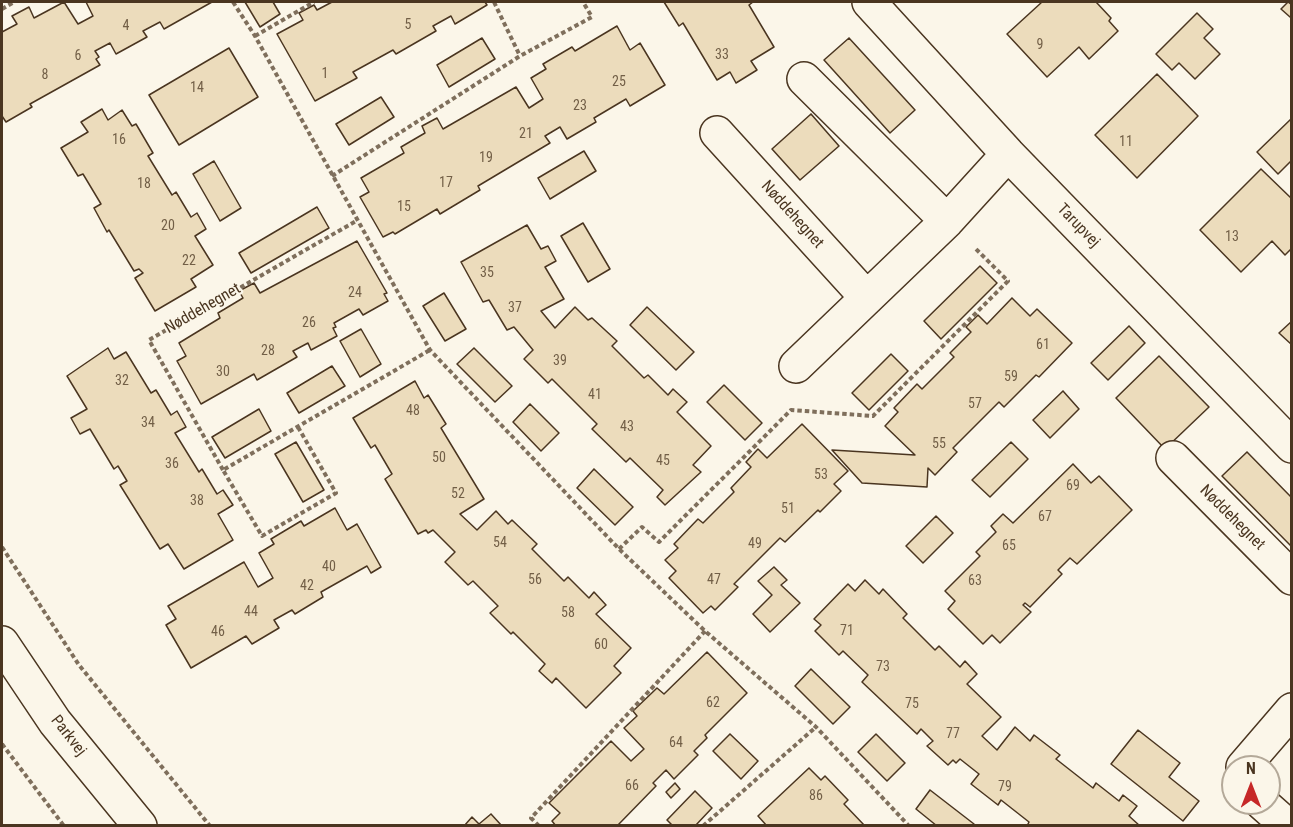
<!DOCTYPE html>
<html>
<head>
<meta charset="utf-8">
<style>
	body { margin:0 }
	#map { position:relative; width:1293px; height:827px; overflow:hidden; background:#fbf6e9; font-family:"Roboto Condensed",sans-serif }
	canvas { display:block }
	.frame { position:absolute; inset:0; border:3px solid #4a3520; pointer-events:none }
	.north { position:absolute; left:1221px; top:755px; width:60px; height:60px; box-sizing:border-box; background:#fbf6e9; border:2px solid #b4a999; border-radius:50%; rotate:0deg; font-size:16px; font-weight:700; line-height:24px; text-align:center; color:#4a3520 }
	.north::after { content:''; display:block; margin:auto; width:21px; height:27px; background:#c62828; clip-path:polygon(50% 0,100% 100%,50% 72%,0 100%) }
</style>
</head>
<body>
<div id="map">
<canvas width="1293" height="827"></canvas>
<div class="frame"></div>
<div class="north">N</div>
</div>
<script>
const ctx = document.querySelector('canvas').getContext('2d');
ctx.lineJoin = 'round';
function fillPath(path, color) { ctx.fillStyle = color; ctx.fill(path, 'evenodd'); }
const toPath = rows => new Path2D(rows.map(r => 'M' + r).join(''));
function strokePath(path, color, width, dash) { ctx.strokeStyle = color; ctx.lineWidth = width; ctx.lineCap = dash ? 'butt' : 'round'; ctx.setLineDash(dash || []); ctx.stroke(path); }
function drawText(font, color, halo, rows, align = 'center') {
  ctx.font = font + ' "Roboto Condensed",sans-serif'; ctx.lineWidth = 4.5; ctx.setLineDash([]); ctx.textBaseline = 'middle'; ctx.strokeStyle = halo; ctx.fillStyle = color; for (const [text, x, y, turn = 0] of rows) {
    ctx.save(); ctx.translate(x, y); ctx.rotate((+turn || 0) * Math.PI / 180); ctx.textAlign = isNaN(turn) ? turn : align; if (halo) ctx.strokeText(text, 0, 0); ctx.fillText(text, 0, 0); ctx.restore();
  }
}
const building = toPath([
	[64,2,78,24,93,16,86,2,212,2,164,29,160,22,143,31,147,37,116,54,110,43,95,51,99,57,96,59,100,65,30,104,32,107,6,122,2,116,2,32,17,24,12,16,29,7,34,18,64,2],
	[245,2,273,2,280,14,260,27,245,2],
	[332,2,485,2,487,5,455,24,451,16,433,26,436,31,396,54,393,50,353,72,357,78,315,101,277,34,303,20,299,13,314,5,317,10,332,2],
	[664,2,753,2,749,5,774,47,751,61,757,70,736,83,730,72,717,80,683,23,679,26,664,2],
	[1042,2,1096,2,1111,18,1109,21,1118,31,1089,59,1079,47,1047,77,1007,34,1042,2],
	[1288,2,1292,5,1292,15,1290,17,1281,9,1288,2],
	[1197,13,1213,29,1204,38,1220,54,1195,79,1179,63,1172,70,1156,54,1197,13],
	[617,26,630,50,640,43,665,85,630,106,626,99,594,118,596,122,567,139,560,127,545,136,550,143,478,186,480,190,440,214,437,209,395,234,393,232,383,237,360,197,369,192,361,178,404,153,401,147,425,133,422,126,437,118,443,129,516,87,529,108,543,99,531,78,546,69,543,64,572,47,575,51,617,26],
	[482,38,495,59,449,87,437,65,482,38],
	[849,38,915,110,890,133,824,60,849,38],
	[229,48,258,97,179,145,149,95,229,48],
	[1157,74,1198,116,1137,178,1095,135,1157,74],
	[381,97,394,117,349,145,336,124,381,97],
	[102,109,108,120,122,110,132,126,136,124,153,153,148,156,172,195,176,192,191,217,197,213,206,229,195,236,213,265,191,279,196,287,155,311,135,278,143,273,139,269,134,271,109,230,107,232,94,208,101,204,83,174,78,176,61,148,88,132,81,122,102,109],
	[811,114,839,146,800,180,772,149,811,114],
	[1292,118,1292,160,1278,174,1257,152,1292,118],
	[584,151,596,171,550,199,538,178,584,151],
	[214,161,241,208,220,221,193,174,214,161],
	[1261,169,1292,199,1292,248,1285,255,1272,241,1241,272,1200,230,1261,169],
	[317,207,329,228,251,273,239,253,317,207],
	[583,223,610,269,588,282,561,236,583,223],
	[527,225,541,249,548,246,556,261,545,267,564,299,541,311,555,328,575,307,588,320,592,318,617,341,612,346,644,378,648,375,668,395,673,389,687,402,677,412,711,446,693,465,701,472,665,505,657,497,663,490,630,458,626,462,592,429,597,424,552,379,548,383,524,359,533,350,514,327,507,330,489,300,483,302,461,262,527,225],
	[357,241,387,293,384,294,388,301,363,315,359,309,334,323,336,327,333,328,337,336,311,350,308,343,293,351,297,357,257,380,254,374,201,404,177,361,186,356,179,343,220,318,218,313,243,298,239,291,254,283,260,293,357,241],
	[980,266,997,283,941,339,924,321,980,266],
	[444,293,466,329,445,341,423,306,444,293],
	[1012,298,1030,316,1037,309,1072,343,1039,377,1036,375,1004,407,999,402,953,448,957,452,935,475,928,468,927,487,862,483,832,450,915,455,885,426,898,412,894,408,917,384,922,389,954,357,950,353,971,332,966,327,978,315,987,324,1012,298],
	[647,307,694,352,676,370,630,325,647,307],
	[1292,321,1292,345,1279,333,1292,321],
	[1129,326,1145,343,1108,380,1091,363,1129,326],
	[361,329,381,364,360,377,340,341,361,329],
	[108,348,114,359,126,352,151,393,156,390,171,415,177,411,186,427,175,433,199,472,202,469,217,494,223,490,233,505,218,514,233,540,184,569,168,544,160,549,120,485,127,481,118,466,114,469,90,429,80,434,71,418,87,409,67,376,108,348],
	[474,348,512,386,495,402,457,364,474,348],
	[891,354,908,371,869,410,852,393,891,354],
	[1159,356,1209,407,1165,449,1116,398,1159,356],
	[332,366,345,386,299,413,287,393,332,366],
	[415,381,424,398,428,395,446,424,441,428,484,499,460,514,477,530,496,511,508,524,512,520,537,544,532,549,564,581,568,577,589,598,594,592,606,605,596,614,631,648,614,666,621,673,586,708,556,678,552,683,539,671,545,664,513,632,511,634,490,613,498,606,473,581,468,585,445,562,455,552,433,530,428,533,426,530,418,534,385,479,392,474,375,445,371,448,353,418,415,381],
	[724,385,762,423,745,440,707,402,724,385],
	[1063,391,1079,409,1050,438,1033,420,1063,391],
	[530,404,559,433,541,451,513,422,530,404],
	[259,409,271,431,225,458,212,437,259,409],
	[802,424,848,471,834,484,841,491,820,512,818,510,785,542,780,538,734,584,738,587,715,610,711,606,703,613,669,578,676,571,665,560,678,548,674,544,698,519,703,523,734,492,731,488,751,467,746,462,758,449,767,458,802,424],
	[296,442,324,490,303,502,275,454,296,442],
	[1011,442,1028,459,990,497,972,480,1011,442],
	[1247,452,1292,498,1292,547,1222,476,1247,452],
	[1073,464,1091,483,1099,476,1132,510,1077,564,1070,558,1058,570,1062,574,1030,607,1025,603,1023,605,1031,612,1000,643,992,635,983,644,948,609,955,601,945,591,980,556,976,552,996,532,991,526,1003,514,1013,523,1073,464],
	[594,469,633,507,615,525,577,488,594,469],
	[335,508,347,530,357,524,381,567,371,573,367,566,321,592,323,597,295,614,292,610,274,620,279,628,252,644,246,636,191,668,166,625,176,619,168,606,244,562,258,587,273,578,259,553,274,544,271,539,301,521,304,526,335,508],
	[936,516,953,533,923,563,906,546,936,516],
	[774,567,787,580,781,585,800,603,770,632,753,614,772,595,758,581,774,567],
	[865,580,879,594,883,589,907,614,903,618,935,650,939,646,960,667,965,661,977,674,967,684,1001,717,982,736,997,750,1015,727,1030,741,1034,735,1060,755,1056,759,1093,788,1096,783,1119,801,1123,795,1137,806,1129,816,1140,826,1027,826,1029,822,1001,800,998,805,971,784,979,774,960,759,956,763,953,760,948,765,927,746,933,741,921,729,917,734,862,682,868,675,843,651,839,655,815,631,821,625,814,619,848,584,855,591,865,580],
	[707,652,747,693,705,735,707,738,694,751,698,755,674,779,666,770,653,783,656,786,617,826,556,826,552,821,560,813,549,803,611,741,631,761,644,749,624,728,637,716,633,711,657,688,664,694,707,652],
	[811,669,850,707,833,724,795,686,811,669],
	[1138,730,1180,763,1169,777,1199,801,1183,821,1111,764,1138,730],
	[730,734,758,761,741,779,713,751,730,734],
	[876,734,905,763,887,781,858,752,876,734],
	[809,768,821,780,825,776,848,800,844,804,865,826,767,826,758,816,809,768],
	[675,783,680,789,671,798,666,792,675,783],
	[930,790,974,824,972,826,937,826,916,809,930,790],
	[695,791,712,808,695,826,673,826,667,820,695,791],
	[491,814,502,826,464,826,472,817,479,824,491,814]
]);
fillPath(building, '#ecdcbc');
strokePath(building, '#4a3520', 1.5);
const minor = toPath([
	[869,2,1008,154,1292,446],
	[804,79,947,221],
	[717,133,867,298],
	[796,366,947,221,1008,154],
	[1173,458,1292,578],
	[2,643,55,722,140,826],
	[1243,767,1292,710],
	[1262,803,1288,826]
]);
strokePath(minor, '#4a3520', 36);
strokePath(toPath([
	[233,2,255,36,430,350,619,549,705,631,816,727,909,826],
	[494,2,520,56],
	[2,9,14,2],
	[255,36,314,2],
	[332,176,520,56,592,17,583,2],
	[298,427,336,493,262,536,223,470,430,350],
	[223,470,149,340,356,221],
	[2,547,79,665,210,826],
	[619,549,642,527,659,542,791,410,873,416,1008,281,974,247],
	[2,744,64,826],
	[539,826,531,818,705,631],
	[703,826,816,727]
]), '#7f6f5c', 4, [4.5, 3]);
strokePath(minor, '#fbf6e9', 33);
drawText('14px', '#725f47', null, [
	["5",408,25],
	["4",126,26],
	["9",1040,45],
	["33",722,55],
	["6",78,56],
	["1",325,74],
	["8",45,75],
	["25",619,82],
	["14",197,88],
	["23",580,106],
	["21",526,134],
	["16",119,140],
	["11",1126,142],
	["19",486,158],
	["17",446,183],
	["18",144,184],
	["15",404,207],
	["20",168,226],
	["13",1232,237],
	["22",189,261],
	["35",487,273],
	["24",355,293],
	["37",515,308],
	["26",309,323],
	["61",1043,345],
	["28",268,351],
	["39",560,361],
	["30",223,372],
	["59",1011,377],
	["32",122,381],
	["41",595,395],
	["57",975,404],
	["48",413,411],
	["34",148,423],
	["43",627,427],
	["55",939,444],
	["50",439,458],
	["45",663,461],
	["36",172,464],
	["53",821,475],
	["69",1073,486],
	["52",458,494],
	["38",197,501],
	["51",788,509],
	["67",1045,517],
	["54",500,543],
	["49",755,544],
	["65",1009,546],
	["40",329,567],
	["56",535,580],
	["47",714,580],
	["63",975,581],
	["42",307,586],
	["44",251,612],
	["58",568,613],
	["71",847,631],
	["46",218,632],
	["60",601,645],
	["73",883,667],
	["62",713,703],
	["75",912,704],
	["77",953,734],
	["64",676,743],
	["66",632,786],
	["79",1005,787],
	["86",816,796]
]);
drawText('16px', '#4a3520', '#fbf6e9', [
	["Nøddehegnet",792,215,48],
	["Tarupvej",1078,226,46],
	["Nøddehegnet",203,309,-30],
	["Nøddehegnet",1232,518,45],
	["Parkvej",68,736,52]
]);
</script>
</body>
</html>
